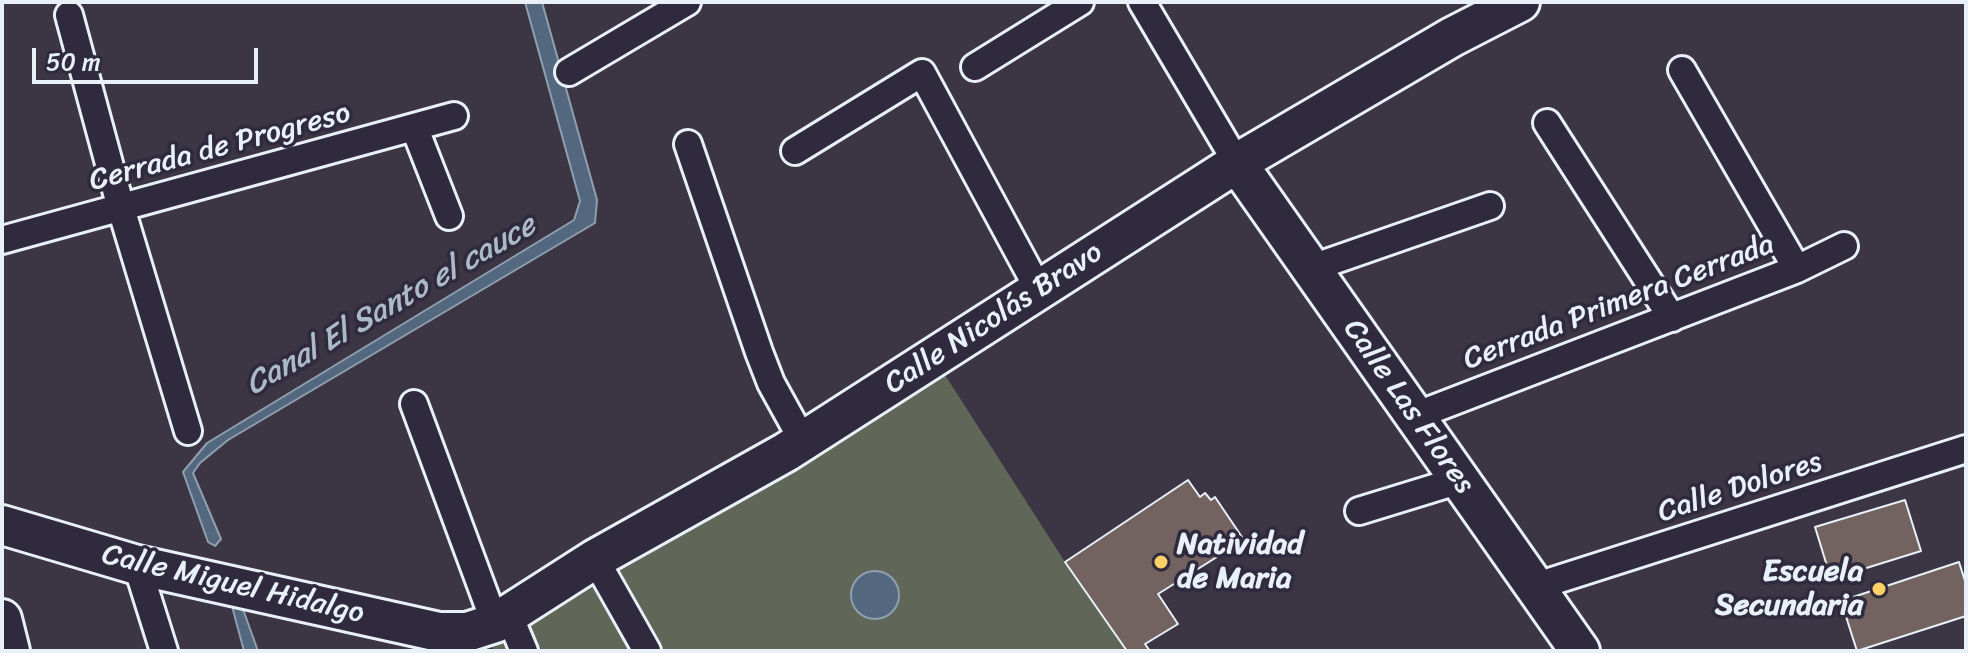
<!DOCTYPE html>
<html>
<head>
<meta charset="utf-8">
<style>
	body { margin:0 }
	#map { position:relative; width:1968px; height:653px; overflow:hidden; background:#3c3544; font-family:Sriracha,sans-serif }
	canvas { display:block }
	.frame { position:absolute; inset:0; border:4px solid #e8f1f8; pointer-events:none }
	.scale { position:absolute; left:32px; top:48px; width:226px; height:36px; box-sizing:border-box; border:4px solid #e8f1f8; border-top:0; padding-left:10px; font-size:24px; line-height:28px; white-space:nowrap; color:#e8f1f8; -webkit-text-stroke:6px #2f2a3d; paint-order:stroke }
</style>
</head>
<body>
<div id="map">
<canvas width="1968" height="653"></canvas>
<div class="frame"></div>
<div class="scale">50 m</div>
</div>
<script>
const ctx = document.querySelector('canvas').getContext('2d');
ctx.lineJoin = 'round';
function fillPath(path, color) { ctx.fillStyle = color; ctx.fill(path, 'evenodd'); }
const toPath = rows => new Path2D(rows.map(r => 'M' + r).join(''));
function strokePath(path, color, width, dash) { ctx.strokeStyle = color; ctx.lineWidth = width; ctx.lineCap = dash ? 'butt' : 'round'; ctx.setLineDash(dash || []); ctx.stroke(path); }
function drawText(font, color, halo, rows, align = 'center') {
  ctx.font = font + ' Sriracha,sans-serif'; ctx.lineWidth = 7; ctx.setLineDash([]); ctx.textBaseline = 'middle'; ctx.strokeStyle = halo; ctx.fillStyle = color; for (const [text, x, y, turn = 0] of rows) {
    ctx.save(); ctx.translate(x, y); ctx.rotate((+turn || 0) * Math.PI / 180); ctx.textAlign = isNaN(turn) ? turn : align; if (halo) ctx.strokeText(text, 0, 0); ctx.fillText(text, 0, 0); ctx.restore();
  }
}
fillPath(toPath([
	[929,350,1065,562,1127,651,494,651,485,628]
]), '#606658');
const water = toPath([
	[525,2,542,2,597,200,595,223,228,440,200,463,193,473,221,539,215,546,208,542,183,472,207,443,574,220,580,201,525,2],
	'851 595a24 24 0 1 1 48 0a24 24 0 1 1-48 0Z',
	[234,598,244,612,258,651,244,651,233,610,234,598]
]);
fillPath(water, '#53687e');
strokePath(water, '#8f9faf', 2);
const building = toPath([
	[1188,480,1200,497,1205,493,1211,500,1215,497,1244,540,1158,594,1178,624,1145,644,1150,651,1127,651,1065,562,1188,480],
	[1905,500,1921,551,1831,579,1815,527,1905,500],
	[1959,562,1966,584,1966,616,1857,651,1841,601,1959,562]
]);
fillPath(building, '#726360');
strokePath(building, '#e8f1f8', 2);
const street = toPath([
	[1142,2,1237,163],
	[69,15,121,208,188,431],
	[975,67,1080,2],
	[1682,70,1797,269],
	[569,72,687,2],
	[1547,123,1672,318],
	[415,129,449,216],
	[688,144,759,352,771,383,803,441],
	[795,151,922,73,1039,290],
	[2,240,454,116],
	[1309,269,1490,206],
	[414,404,495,623],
	[1415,416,1797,269,1844,246],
	[1359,511,1460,480],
	[595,559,647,651],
	[137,565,164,651],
	[1534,587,1966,449],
	[508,613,524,651]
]);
const secondary = toPath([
	[1237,163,1580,651],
	[2,525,137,565,439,632,467,632,495,623,595,559,786,452,1237,163,1452,37,1520,2],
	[2,619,10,651]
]);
strokePath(street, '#e8f1f8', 32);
strokePath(secondary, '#e8f1f8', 44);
strokePath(street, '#2f2a3d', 26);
strokePath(secondary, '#2f2a3d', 38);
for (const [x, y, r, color] of [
	[1161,562,8,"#ffd166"],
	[1879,589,8,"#ffd166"]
]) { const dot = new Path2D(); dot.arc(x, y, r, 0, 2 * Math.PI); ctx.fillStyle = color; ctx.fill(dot); strokePath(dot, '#2f2a3d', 3); }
drawText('30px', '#e8f1f8', '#2f2a3d', [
	["Cerrada de Progreso",220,148,-15],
	["Cerrada Primera Cerrada",1619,303,-21],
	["Calle Nicolás Bravo",994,319,-33],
	["Calle Las Flores",1408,407,55],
	["Calle Dolores",1740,488,-18],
	["Calle Miguel Hidalgo",233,585,13]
]);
drawText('bold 30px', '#e8f1f8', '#2f2a3d', [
	["Natividad",1177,545],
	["de Maria",1177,579],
	["Escuela",1863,572,"right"],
	["Secundaria",1863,606,"right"]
], 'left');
drawText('italic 32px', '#acbac7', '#2f2a3d', [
	["Canal El Santo el cauce",391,306,-30]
]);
</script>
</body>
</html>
